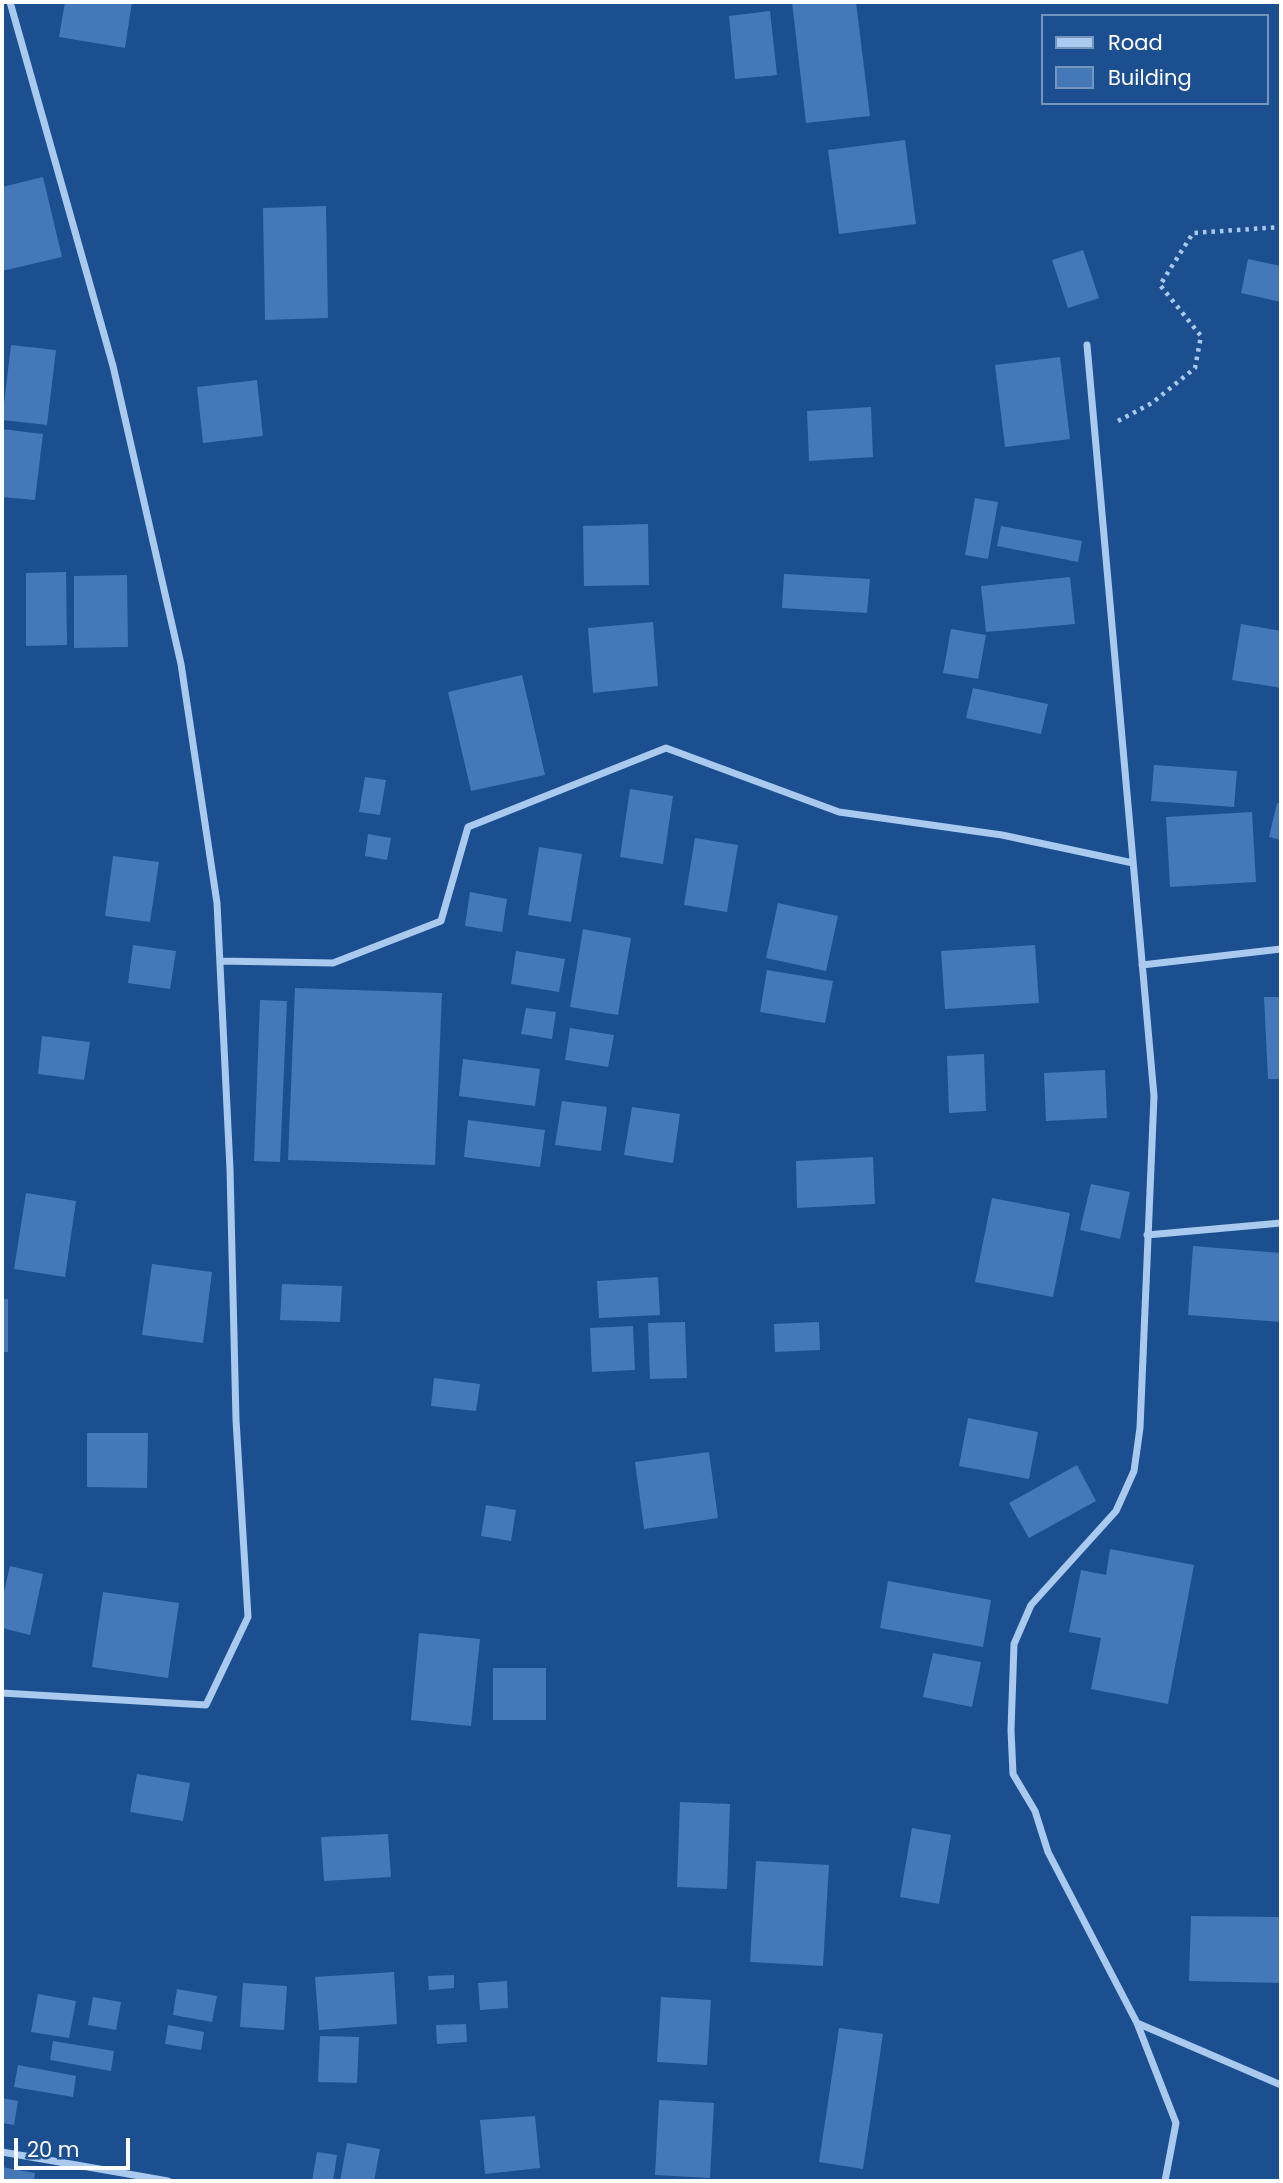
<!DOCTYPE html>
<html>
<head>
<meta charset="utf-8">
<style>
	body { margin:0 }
	#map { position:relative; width:1283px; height:2183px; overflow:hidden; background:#1b4f8f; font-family:Poppins,sans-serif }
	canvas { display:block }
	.frame { position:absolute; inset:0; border:4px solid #fff; pointer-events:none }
	.legend { position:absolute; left:1041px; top:14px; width:228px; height:91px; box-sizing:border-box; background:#1b4f8f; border:2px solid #7695bc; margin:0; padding:9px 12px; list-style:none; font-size:21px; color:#fff }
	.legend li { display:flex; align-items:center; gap:14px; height:35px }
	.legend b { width:35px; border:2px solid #7695bc }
	.scale { position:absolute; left:14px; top:2138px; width:116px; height:32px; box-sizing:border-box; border:4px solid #fff; border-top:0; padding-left:9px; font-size:21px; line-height:24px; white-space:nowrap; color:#fff; -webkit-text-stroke:5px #1b4f8f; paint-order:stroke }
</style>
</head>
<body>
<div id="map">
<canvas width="1283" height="2183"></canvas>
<div class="frame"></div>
<ul class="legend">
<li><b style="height:9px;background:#a9c9ee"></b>Road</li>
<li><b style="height:19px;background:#4478b7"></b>Building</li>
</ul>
<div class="scale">20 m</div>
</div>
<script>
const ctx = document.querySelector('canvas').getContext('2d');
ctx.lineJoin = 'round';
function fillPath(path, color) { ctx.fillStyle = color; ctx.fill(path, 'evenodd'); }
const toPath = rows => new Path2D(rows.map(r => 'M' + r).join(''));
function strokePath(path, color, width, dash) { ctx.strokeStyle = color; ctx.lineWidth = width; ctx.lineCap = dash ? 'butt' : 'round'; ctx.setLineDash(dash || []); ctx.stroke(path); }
fillPath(toPath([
	[65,2,132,2,125,48,59,37],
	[792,2,856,2,870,116,806,123],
	[770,11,777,75,735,79,729,16],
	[905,140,916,224,839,234,828,150],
	[43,177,62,257,2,271,2,187],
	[326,206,328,318,265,320,263,208],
	[1083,250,1099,298,1068,308,1052,260],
	[1248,259,1281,266,1281,302,1241,293],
	[11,345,56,350,47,425,2,420],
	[1060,357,1070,439,1005,447,995,365],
	[257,380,263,436,203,443,197,387],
	[871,407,873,457,809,461,807,411],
	[2,429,43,434,35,500,2,497],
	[975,498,998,502,988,559,965,555],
	[648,524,649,585,584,586,583,526],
	[1001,526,1082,541,1078,562,997,546],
	[66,572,67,645,26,646,26,573],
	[784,574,870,579,867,613,782,608],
	[127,575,128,647,74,648,74,576],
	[1070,577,1075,624,986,632,981,586],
	[653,622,658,686,593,693,588,628],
	[1241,624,1281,631,1281,688,1232,680],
	[951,629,986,635,978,679,943,673],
	[522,675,545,775,471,791,448,692],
	[973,688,1048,704,1041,734,966,718],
	[1154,765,1237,771,1234,807,1151,801],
	[365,777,386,780,380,815,359,812],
	[630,789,673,796,663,864,620,857],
	[1277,803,1281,804,1281,840,1269,837],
	[1252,812,1256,882,1170,887,1166,817],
	[368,834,391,838,387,860,365,856],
	[695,838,738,845,727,912,684,905],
	[539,847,582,854,571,922,528,915],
	[113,856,159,862,150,922,105,916],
	[470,892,507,899,502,932,465,926],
	[778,903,838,916,826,971,766,958],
	[583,929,631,938,618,1015,570,1007],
	[133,945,176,951,170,989,128,983],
	[1035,945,1039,1003,945,1009,941,951],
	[516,951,565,959,559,992,511,984],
	[767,970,833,981,825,1023,760,1012],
	[295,988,442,993,435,1165,288,1160],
	[1264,997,1281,997,1281,1079,1268,1079],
	[260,1000,287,1001,280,1162,254,1161],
	[526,1008,556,1012,552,1039,521,1034],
	[570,1028,614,1035,608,1067,565,1060],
	[42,1036,90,1042,84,1080,38,1074],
	[984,1054,986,1111,949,1113,947,1056],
	[463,1059,540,1069,535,1106,459,1096],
	[1105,1070,1107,1118,1046,1121,1044,1073],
	[562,1101,607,1107,601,1151,555,1145],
	[632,1107,680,1114,673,1163,624,1155],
	[468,1120,545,1130,540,1167,464,1157],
	[873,1157,875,1204,797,1208,796,1161],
	[1091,1184,1130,1192,1120,1239,1080,1230],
	[26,1193,76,1201,65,1277,14,1269],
	[992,1198,1070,1213,1053,1297,975,1282],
	[1193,1246,1281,1253,1281,1322,1188,1315],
	[152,1264,212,1272,203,1343,142,1335],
	[658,1277,660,1315,599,1318,597,1281],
	[282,1284,342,1286,340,1322,280,1320],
	[2,1299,8,1299,8,1352,2,1352],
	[685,1322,687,1378,650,1379,648,1323],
	[819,1322,820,1350,775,1352,774,1324],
	[633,1326,635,1370,592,1372,590,1328],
	[434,1378,480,1384,476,1411,431,1406],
	[968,1418,1038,1432,1029,1479,959,1466],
	[87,1433,148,1433,147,1488,87,1487],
	[709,1452,718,1518,644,1529,635,1462],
	[1077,1465,1096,1501,1029,1538,1009,1503],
	[486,1505,516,1510,511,1541,481,1536],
	[1110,1549,1194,1565,1168,1704,1091,1689,1101,1638,1069,1632,1081,1570,1106,1575],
	[10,1566,43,1574,30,1635,2,1628,2,1600],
	[888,1581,991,1600,983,1647,880,1628],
	[103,1592,179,1603,168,1678,92,1667],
	[419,1633,480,1639,471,1726,411,1720],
	[933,1653,981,1662,972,1707,923,1697],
	[493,1668,546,1668,546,1720,493,1720],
	[137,1774,190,1783,183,1821,130,1812],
	[680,1802,730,1804,727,1889,677,1887],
	[912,1828,951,1835,939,1904,900,1897],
	[388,1834,391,1877,324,1881,321,1837],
	[756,1861,829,1865,823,1966,750,1962],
	[1191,1916,1281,1917,1281,1983,1189,1981],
	[394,1972,397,2024,319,2030,315,1977],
	[454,1975,454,1988,429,1990,428,1976],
	[507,1981,508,2008,480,2010,478,1983],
	[243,1983,287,1986,284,2030,240,2027],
	[177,1989,217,1996,212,2022,173,2015],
	[38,1994,76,2001,69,2038,31,2032],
	[93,1997,121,2002,116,2030,88,2025],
	[661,1997,711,2000,707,2065,657,2062],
	[466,2024,467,2042,437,2044,436,2025],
	[168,2025,204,2032,201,2050,165,2044],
	[839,2028,883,2034,863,2169,819,2162],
	[320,2036,359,2037,357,2083,318,2082],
	[53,2041,114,2051,111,2071,50,2060],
	[18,2065,76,2076,73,2097,14,2087],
	[2,2098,18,2101,14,2125,2,2123],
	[659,2100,714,2103,710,2178,655,2175],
	[535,2116,540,2168,485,2174,480,2120],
	[347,2143,380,2149,374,2181,340,2181],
	[317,2152,337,2155,333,2181,312,2181],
	[2,2167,35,2173,34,2181,2,2181]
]), '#4478b7');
strokePath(toPath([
	[1118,421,1152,403,1195,368,1201,336,1160,285,1193,233,1281,227]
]), '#a9c9ee', 4.5, [3.5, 5]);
strokePath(toPath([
	[1087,345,1154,1096,1140,1428,1134,1471,1116,1511,1031,1605,1014,1644,1011,1730,1013,1774,1035,1811,1048,1852,1137,2023],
	[220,961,333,963,441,921,468,827,666,748,839,812,1002,835,1133,863],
	[1142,965,1281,949],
	[1147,1235,1281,1223],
	[2,1693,206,1705,248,1617,236,1420,230,1169,217,903,181,664,113,366,10,2],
	[2,2152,168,2181],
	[1165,2181,1176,2123,1137,2023,1281,2085]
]), '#a9c9ee', 7);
</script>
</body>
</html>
